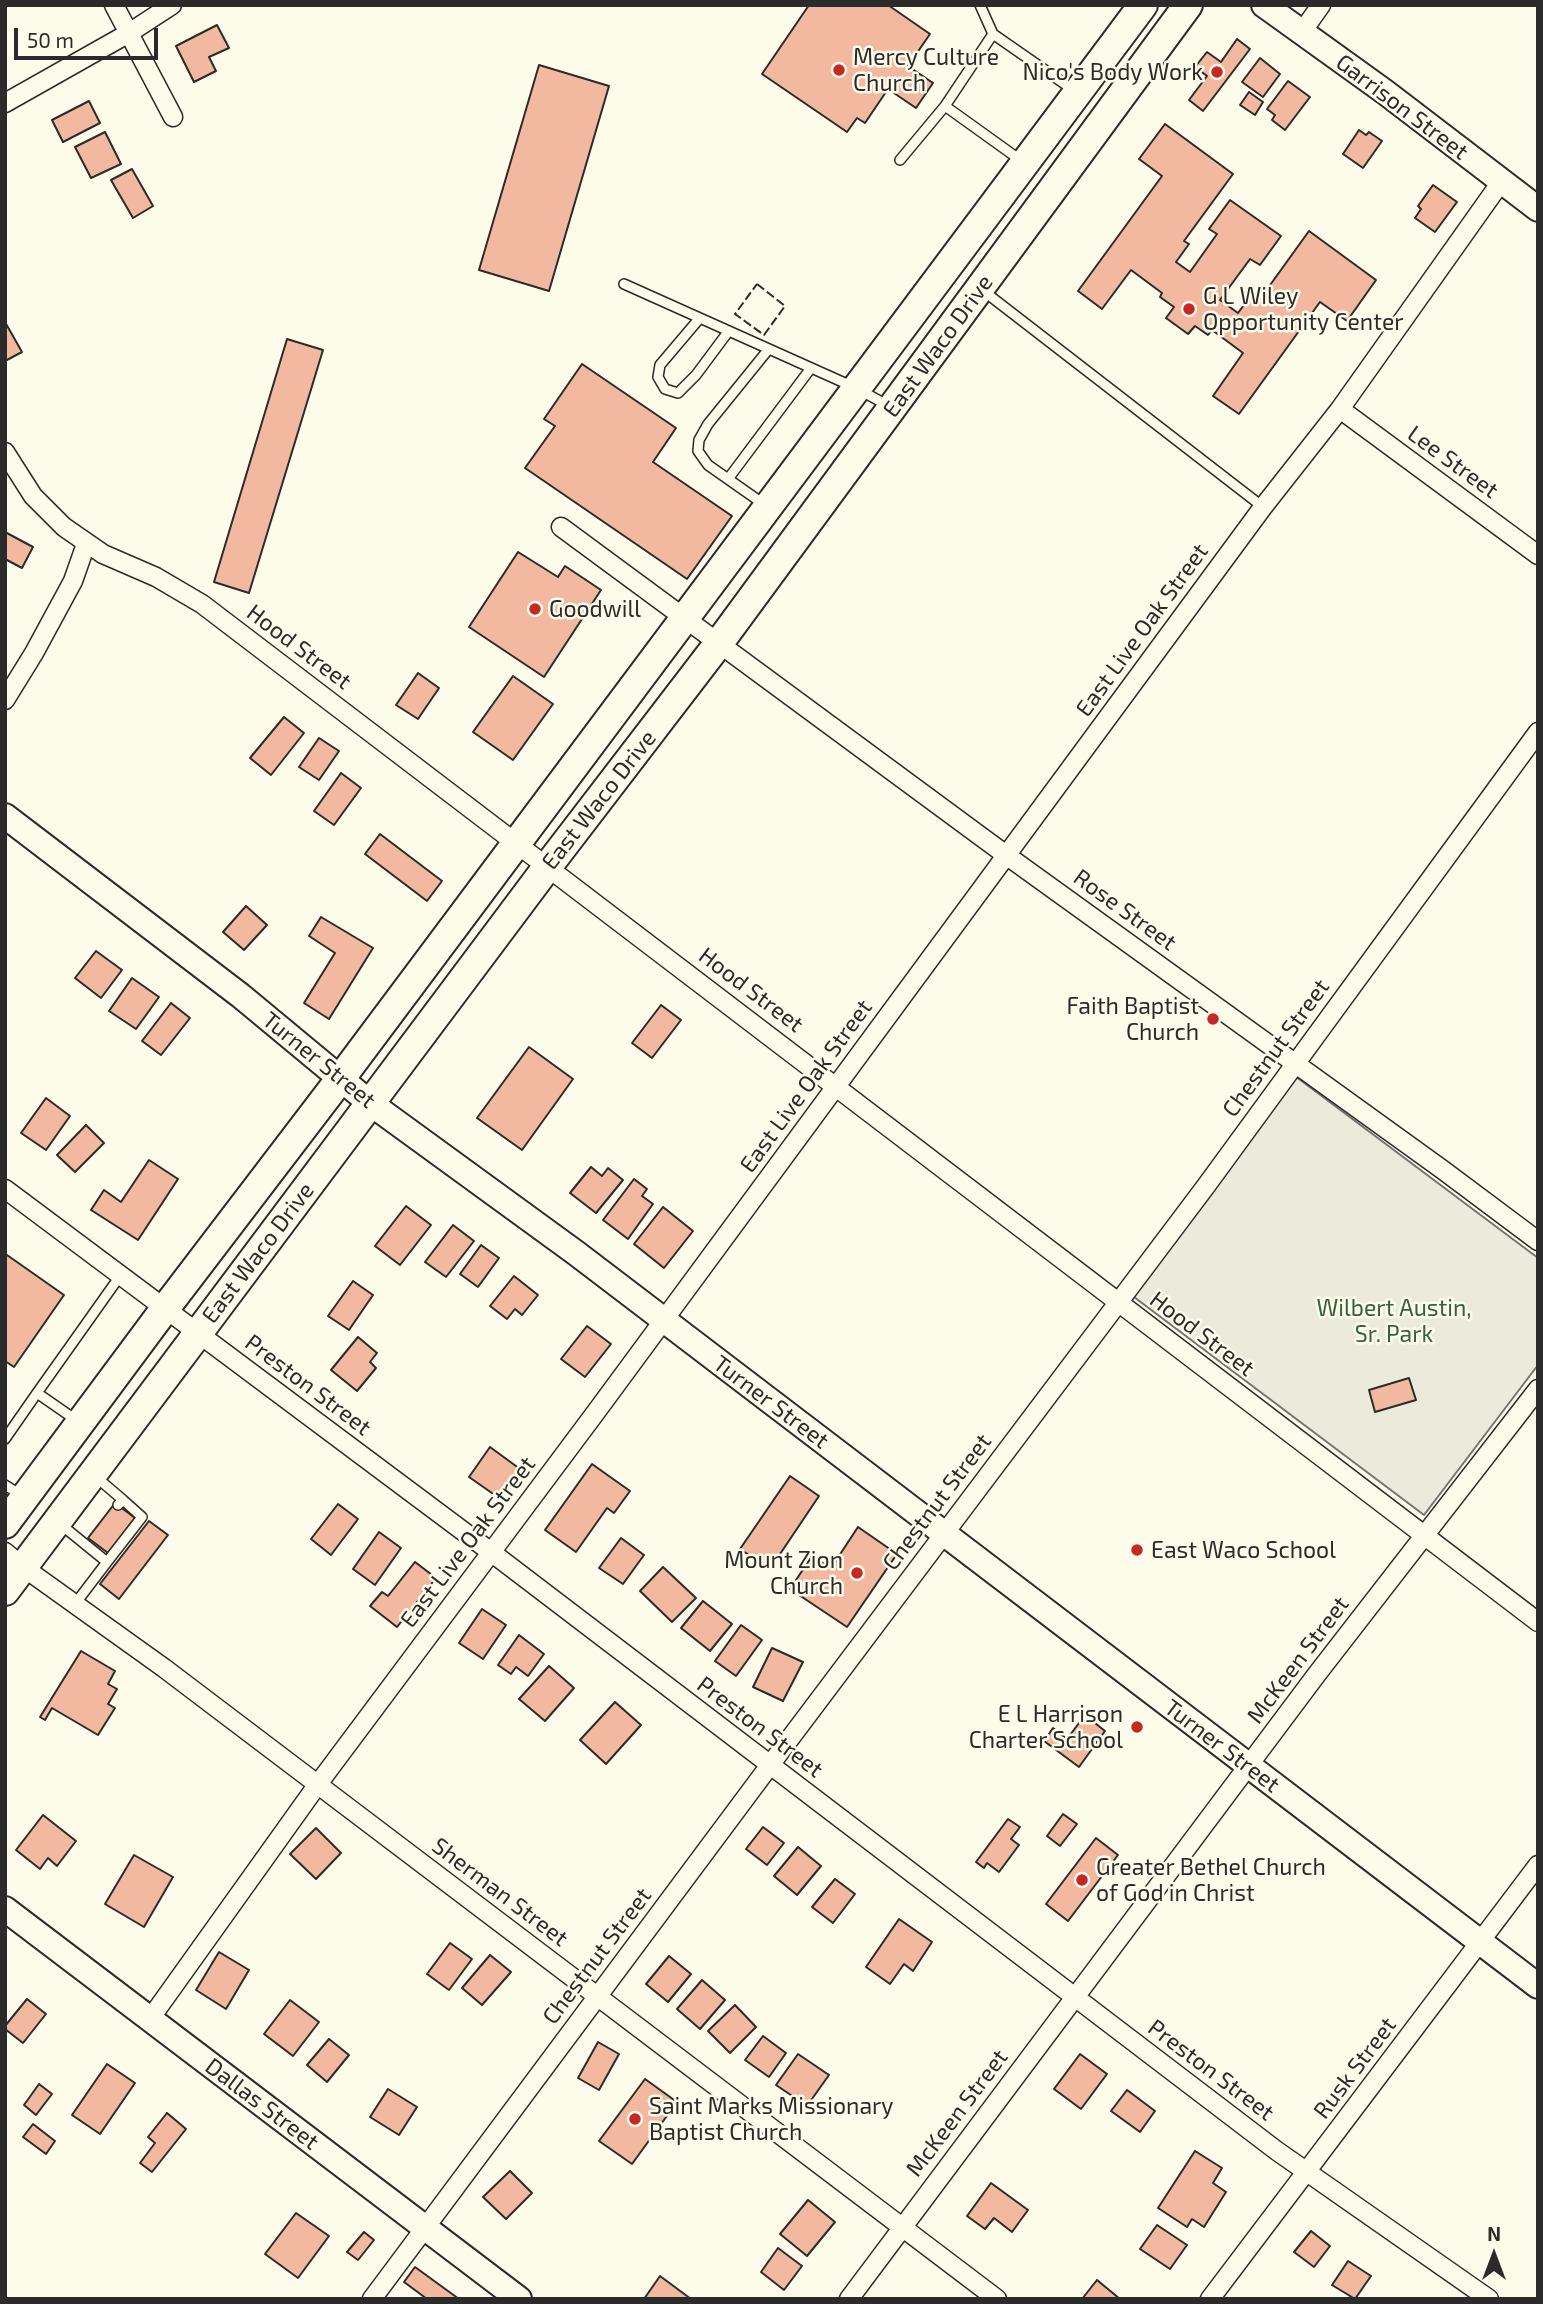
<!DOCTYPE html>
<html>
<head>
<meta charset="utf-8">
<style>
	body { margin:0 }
	#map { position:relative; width:1543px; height:2304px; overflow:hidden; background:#fdfbea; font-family:"Exo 2",sans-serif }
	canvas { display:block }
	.frame { position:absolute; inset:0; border:7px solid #2b2b2b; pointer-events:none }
	.north { position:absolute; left:1459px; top:2220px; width:70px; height:70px; -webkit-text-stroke:5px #fdfbea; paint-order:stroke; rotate:0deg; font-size:19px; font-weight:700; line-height:28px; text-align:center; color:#2b2b2b }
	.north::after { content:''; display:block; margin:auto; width:24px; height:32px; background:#2b2b2b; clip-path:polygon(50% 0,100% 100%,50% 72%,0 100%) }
	.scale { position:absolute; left:14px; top:28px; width:144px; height:32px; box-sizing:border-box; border:4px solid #2b2b2b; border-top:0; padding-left:9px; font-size:21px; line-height:24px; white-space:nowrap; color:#2b2b2b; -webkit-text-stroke:5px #fdfbea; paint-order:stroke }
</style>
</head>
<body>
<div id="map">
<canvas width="1543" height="2304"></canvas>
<div class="frame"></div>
<div class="north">N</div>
<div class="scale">50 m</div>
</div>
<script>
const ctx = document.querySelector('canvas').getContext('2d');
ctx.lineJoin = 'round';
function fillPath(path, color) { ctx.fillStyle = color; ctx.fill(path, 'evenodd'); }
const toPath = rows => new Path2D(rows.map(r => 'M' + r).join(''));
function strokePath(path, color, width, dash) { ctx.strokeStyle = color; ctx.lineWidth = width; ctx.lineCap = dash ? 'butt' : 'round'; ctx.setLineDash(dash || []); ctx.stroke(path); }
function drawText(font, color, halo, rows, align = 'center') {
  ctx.font = font + ' "Exo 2",sans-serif'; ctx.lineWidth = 5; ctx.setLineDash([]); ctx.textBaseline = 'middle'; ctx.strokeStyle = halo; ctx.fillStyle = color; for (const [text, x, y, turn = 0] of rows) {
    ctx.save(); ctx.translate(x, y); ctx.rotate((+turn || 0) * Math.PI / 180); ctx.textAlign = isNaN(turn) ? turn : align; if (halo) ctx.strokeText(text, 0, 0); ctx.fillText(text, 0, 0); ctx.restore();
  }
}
const green = toPath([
	[1295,1076,1538,1258,1538,1365,1424,1515,1130,1294,1295,1076]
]);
fillPath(green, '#ecebdb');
strokePath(green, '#74746e', 2);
const building = toPath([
	[809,5,888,5,930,34,908,66,933,83,916,108,888,89,865,123,857,118,847,132,762,74,809,5],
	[217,25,229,48,209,57,216,71,194,82,176,46,217,25],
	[1237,39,1250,49,1203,111,1189,100,1207,76,1195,67,1207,52,1221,62,1237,39],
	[1260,58,1280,74,1263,97,1242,82,1260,58],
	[539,65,609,86,549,291,479,270,539,65],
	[1288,81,1310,97,1285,130,1272,120,1275,115,1267,109,1288,81],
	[1249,92,1263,102,1255,115,1240,105,1249,92],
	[89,101,100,123,63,142,52,120,89,101],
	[1165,124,1233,174,1184,241,1189,244,1176,262,1190,272,1217,234,1209,229,1230,200,1281,236,1260,265,1250,259,1220,300,1238,313,1252,294,1260,299,1309,231,1376,280,1347,321,1320,302,1239,414,1213,396,1243,353,1212,330,1208,335,1195,326,1188,334,1166,318,1174,307,1160,297,1162,293,1131,270,1102,309,1078,291,1162,176,1139,159,1165,124],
	[1359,130,1366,135,1369,132,1382,141,1363,168,1343,154,1359,130],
	[105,132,121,164,91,178,75,147,105,132],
	[132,169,153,206,133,218,111,180,132,169],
	[1433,185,1457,202,1435,232,1415,218,1421,209,1418,206,1433,185],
	[5,322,22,352,5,361,5,322],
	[287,339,323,350,249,593,214,582,287,339],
	[582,364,676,428,653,462,732,516,687,579,525,468,555,426,544,419,582,364],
	[5,532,33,547,22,568,5,559,5,532],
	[518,552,558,577,565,566,601,590,544,677,469,627,518,552],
	[418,673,439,688,418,719,396,705,418,673],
	[513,676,553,704,513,760,473,732,513,676],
	[284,717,304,733,271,775,250,758,284,717],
	[319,738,339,751,319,780,299,767,319,738],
	[341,773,361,788,334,825,314,811,341,773],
	[380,834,442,881,427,901,365,854,380,834],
	[246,906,267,925,244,950,223,932,246,906],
	[321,917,373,948,329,1019,304,1003,335,953,309,936,321,917],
	[96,951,122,970,101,998,75,978,96,951],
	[132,978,159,997,136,1029,109,1011,132,978],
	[171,1003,190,1018,161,1055,142,1041,171,1003],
	[661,1005,681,1020,652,1058,632,1043,661,1005],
	[529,1047,573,1079,522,1150,477,1118,529,1047],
	[46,1098,70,1116,46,1150,21,1133,46,1098],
	[86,1125,104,1143,75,1172,57,1155,86,1125],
	[149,1160,178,1179,138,1240,91,1210,104,1190,121,1202,149,1160],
	[591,1167,602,1176,608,1168,623,1180,596,1213,570,1193,591,1167],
	[634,1179,647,1189,642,1196,653,1204,628,1239,603,1220,634,1179],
	[406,1206,431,1225,400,1265,375,1246,406,1206],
	[663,1207,693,1231,664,1268,634,1244,663,1207],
	[453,1225,474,1241,446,1277,425,1262,453,1225],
	[481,1245,499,1258,478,1287,460,1274,481,1245],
	[7,1255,64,1295,14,1367,5,1361,5,1258,7,1255],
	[514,1276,538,1295,522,1315,515,1309,507,1319,490,1306,514,1276],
	[353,1281,373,1295,349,1330,328,1316,353,1281],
	[587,1326,611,1344,585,1377,561,1359,587,1326],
	[358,1337,377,1353,370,1362,376,1368,357,1391,331,1370,358,1337],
	[1409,1378,1416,1400,1375,1412,1369,1390,1409,1378],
	[490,1447,520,1469,499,1498,469,1477,490,1447],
	[592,1464,630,1491,614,1513,607,1508,576,1552,545,1530,592,1464],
	[790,1476,819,1496,770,1569,740,1549,790,1476],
	[115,1503,135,1518,108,1553,88,1538,115,1503],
	[338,1504,358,1519,331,1555,311,1539,338,1504],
	[149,1521,168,1535,119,1599,100,1584,149,1521],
	[858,1527,897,1554,847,1627,790,1589,812,1556,831,1568,858,1527],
	[379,1532,401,1548,375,1585,353,1569,379,1532],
	[621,1538,644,1555,623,1584,599,1568,621,1538],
	[415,1562,436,1578,397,1627,370,1606,382,1592,388,1596,415,1562],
	[663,1567,696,1598,672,1622,640,1591,663,1567],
	[703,1601,732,1624,710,1651,681,1628,703,1601],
	[482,1609,506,1625,483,1659,459,1643,482,1609],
	[741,1625,762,1640,736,1676,715,1661,741,1625],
	[519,1635,544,1654,528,1676,516,1667,511,1674,498,1665,519,1635],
	[772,1648,803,1662,783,1701,753,1687,772,1648],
	[81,1651,115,1671,108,1684,117,1689,108,1704,115,1708,98,1735,52,1708,45,1720,40,1717,81,1651],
	[549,1666,574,1688,545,1721,519,1699,549,1666],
	[615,1702,641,1725,606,1764,580,1740,615,1702],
	[1085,1715,1105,1731,1079,1767,1044,1741,1053,1728,1067,1739,1085,1715],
	[1063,1814,1077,1824,1060,1846,1047,1836,1063,1814],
	[43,1815,76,1841,57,1866,48,1858,40,1869,16,1850,43,1815],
	[1008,1819,1020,1827,1011,1839,1019,1845,999,1872,987,1863,984,1868,976,1862,1008,1819],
	[763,1827,784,1843,767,1865,746,1849,763,1827],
	[316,1828,341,1853,316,1879,290,1854,316,1828],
	[1096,1838,1118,1855,1068,1921,1046,1904,1096,1838],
	[798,1847,821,1866,797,1895,774,1876,798,1847],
	[134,1855,173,1877,144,1927,105,1904,134,1855],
	[835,1879,855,1894,833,1923,812,1907,835,1879],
	[899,1919,932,1942,913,1971,904,1964,890,1984,866,1967,899,1919],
	[450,1943,472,1959,449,1990,427,1974,450,1943],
	[219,1952,249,1970,226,2009,196,1990,219,1952],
	[490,1955,511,1972,482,2005,462,1988,490,1955],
	[669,1956,691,1974,668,2002,646,1984,669,1956],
	[702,1980,725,2000,700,2029,677,2009,702,1980],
	[27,1999,46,2014,23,2043,5,2029,5,2026,27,1999],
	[290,2000,319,2022,293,2056,264,2034,290,2000],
	[735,2005,756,2027,730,2053,708,2031,735,2005],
	[763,2036,786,2053,769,2077,745,2060,763,2036],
	[329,2039,349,2055,327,2082,307,2065,329,2039],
	[598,2042,619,2054,599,2090,578,2078,598,2042],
	[798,2054,829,2075,807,2106,776,2085,798,2054],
	[1080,2054,1107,2074,1081,2109,1054,2089,1080,2054],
	[107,2064,135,2083,100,2134,72,2115,107,2064],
	[645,2079,677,2102,632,2164,599,2141,645,2079],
	[39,2084,52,2094,36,2115,24,2105,39,2084],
	[388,2089,417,2107,399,2135,370,2117,388,2089],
	[1127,2090,1155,2111,1140,2132,1111,2111,1127,2090],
	[167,2113,186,2129,152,2172,140,2163,155,2143,148,2137,167,2113],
	[33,2124,55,2141,46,2154,23,2137,33,2124],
	[1195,2151,1222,2168,1213,2183,1226,2192,1204,2227,1192,2219,1187,2227,1158,2208,1195,2151],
	[510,2171,532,2193,506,2219,483,2197,510,2171],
	[991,2183,1028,2210,1012,2232,994,2218,985,2229,967,2216,991,2183],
	[808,2200,835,2222,807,2256,780,2234,808,2200],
	[296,2213,329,2236,298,2278,265,2254,296,2213],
	[1157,2225,1187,2245,1170,2269,1140,2249,1157,2225],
	[1311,2231,1330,2246,1314,2267,1294,2252,1311,2231],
	[364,2232,374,2240,358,2260,347,2252,364,2232],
	[778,2248,802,2266,784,2290,761,2272,778,2248],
	[1348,2261,1371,2276,1355,2299,1332,2285,1348,2261],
	[415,2267,459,2299,427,2299,404,2282,415,2267],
	[660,2276,691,2299,644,2299,660,2276],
	[1097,2280,1120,2299,1082,2299,1097,2280]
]);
fillPath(building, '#f2b8a0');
strokePath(building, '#2b2b2b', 2);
const lane = toPath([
	[980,5,993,34],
	[900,160,945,106],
	[1023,162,945,106,993,34,1075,91],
	[624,284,856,388,887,405],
	[981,289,1263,507],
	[699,319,660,365,658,377,665,389,678,393,696,375,728,332],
	[728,479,811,368],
	[765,505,708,465,698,451,699,440,708,424,768,350],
	[76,1420,37,1393,120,1276],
	[5,1439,37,1393],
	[95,1476,123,1500,118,1505],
	[5,1485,21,1495],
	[59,1523,107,1562,75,1604],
	[107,1562,142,1517,123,1500]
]);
const street = toPath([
	[114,5,173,117],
	[1302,32,1321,5],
	[5,103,129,33,172,5],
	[1340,409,1538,555],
	[5,452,33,496,64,527,103,554,156,577,202,604,1538,1622],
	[561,527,1006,855,1443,1170,1538,1241],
	[5,700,34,653,73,581,86,544],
	[5,1189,491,1552,1277,2151,1489,2299],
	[5,1552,23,1567,164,1668,997,2299],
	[150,2019,318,1784,596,1412,1263,507,1340,409,1501,182],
	[372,2299,770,1765,1206,1186,1538,732],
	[849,2299,1317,1674,1538,1389],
	[1210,2299,1538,1865]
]);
const secondary = toPath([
	[1264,5,1385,92,1538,209],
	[5,816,241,996,370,1103,576,1253,1538,1986],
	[5,1909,519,2299]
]);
const primary = toPath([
	[5,1524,164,1310,341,1078,1143,5],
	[5,1591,548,866,719,643,1188,5]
]);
strokePath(lane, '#2b2b2b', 12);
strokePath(street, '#2b2b2b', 21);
strokePath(secondary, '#2b2b2b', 28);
strokePath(primary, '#2b2b2b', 32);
strokePath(lane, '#fdfbea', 9);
strokePath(street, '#fdfbea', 18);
strokePath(secondary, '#fdfbea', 24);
strokePath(primary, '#fdfbea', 28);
strokePath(toPath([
	[757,284,785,306,764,335,735,314,757,284]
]), '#2b2b2b', 2, [9, 3.5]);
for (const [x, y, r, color] of [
	[839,70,7,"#c62828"],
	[1217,72,7,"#c62828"],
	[1189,309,7,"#c62828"],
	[535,609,7,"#c62828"],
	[1213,1019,7,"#c62828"],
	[1137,1550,7,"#c62828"],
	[857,1573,7,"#c62828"],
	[1137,1727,7,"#c62828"],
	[1082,1880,7,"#c62828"],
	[635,2119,7,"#c62828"]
]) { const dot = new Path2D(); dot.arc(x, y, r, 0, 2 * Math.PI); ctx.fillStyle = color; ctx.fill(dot); strokePath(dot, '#fdfbea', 2.5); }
drawText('23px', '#2b2b2b', '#fdfbea', [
	["Mercy Culture",853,57],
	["Church",853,83],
	["Nico's Body Work",1203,72,"right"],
	["G L Wiley",1203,296],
	["Opportunity Center",1203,322],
	["Goodwill",549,609],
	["Faith Baptist",1199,1006,"right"],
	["Church",1199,1032,"right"],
	["East Waco School",1151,1550],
	["Mount Zion",843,1560,"right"],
	["Church",843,1586,"right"],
	["E L Harrison",1123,1714,"right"],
	["Charter School",1123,1740,"right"],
	["Greater Bethel Church",1096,1867],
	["of God in Christ",1096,1893],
	["Saint Marks Missionary",649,2106],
	["Baptist Church",649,2132]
], 'left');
drawText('23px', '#2b2b2b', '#fdfbea', [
	["Garrison Street",1402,107,37],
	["East Waco Drive",938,346,-54],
	["Lee Street",1453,462,36],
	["East Live Oak Street",1142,630,-54],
	["Hood Street",299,647,37],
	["East Waco Drive",599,800,-52],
	["Rose Street",1125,910,36],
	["Hood Street",751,990,37],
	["Chestnut Street",1276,1048,-54],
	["Turner Street",319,1060,39],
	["East Live Oak Street",806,1086,-54],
	["East Waco Drive",258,1253,-53],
	["Hood Street",1202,1334,37],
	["Preston Street",308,1385,37],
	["Turner Street",771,1402,37],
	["Chestnut Street",937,1502,-53],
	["East Live Oak Street",468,1542,-53],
	["McKeen Street",1298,1660,-53],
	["Preston Street",760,1727,37],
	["Turner Street",1222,1746,37],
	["Sherman Street",500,1892,37],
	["Chestnut Street",597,1956,-53],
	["Rusk Street",1355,2068,-53],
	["Preston Street",1211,2070,37],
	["Dallas Street",262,2104,37],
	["McKeen Street",957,2113,-53]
]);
drawText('23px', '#34623c', '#fdfbea', [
	["Wilbert Austin,",1394,1308],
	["Sr. Park",1394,1334]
]);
</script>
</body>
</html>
